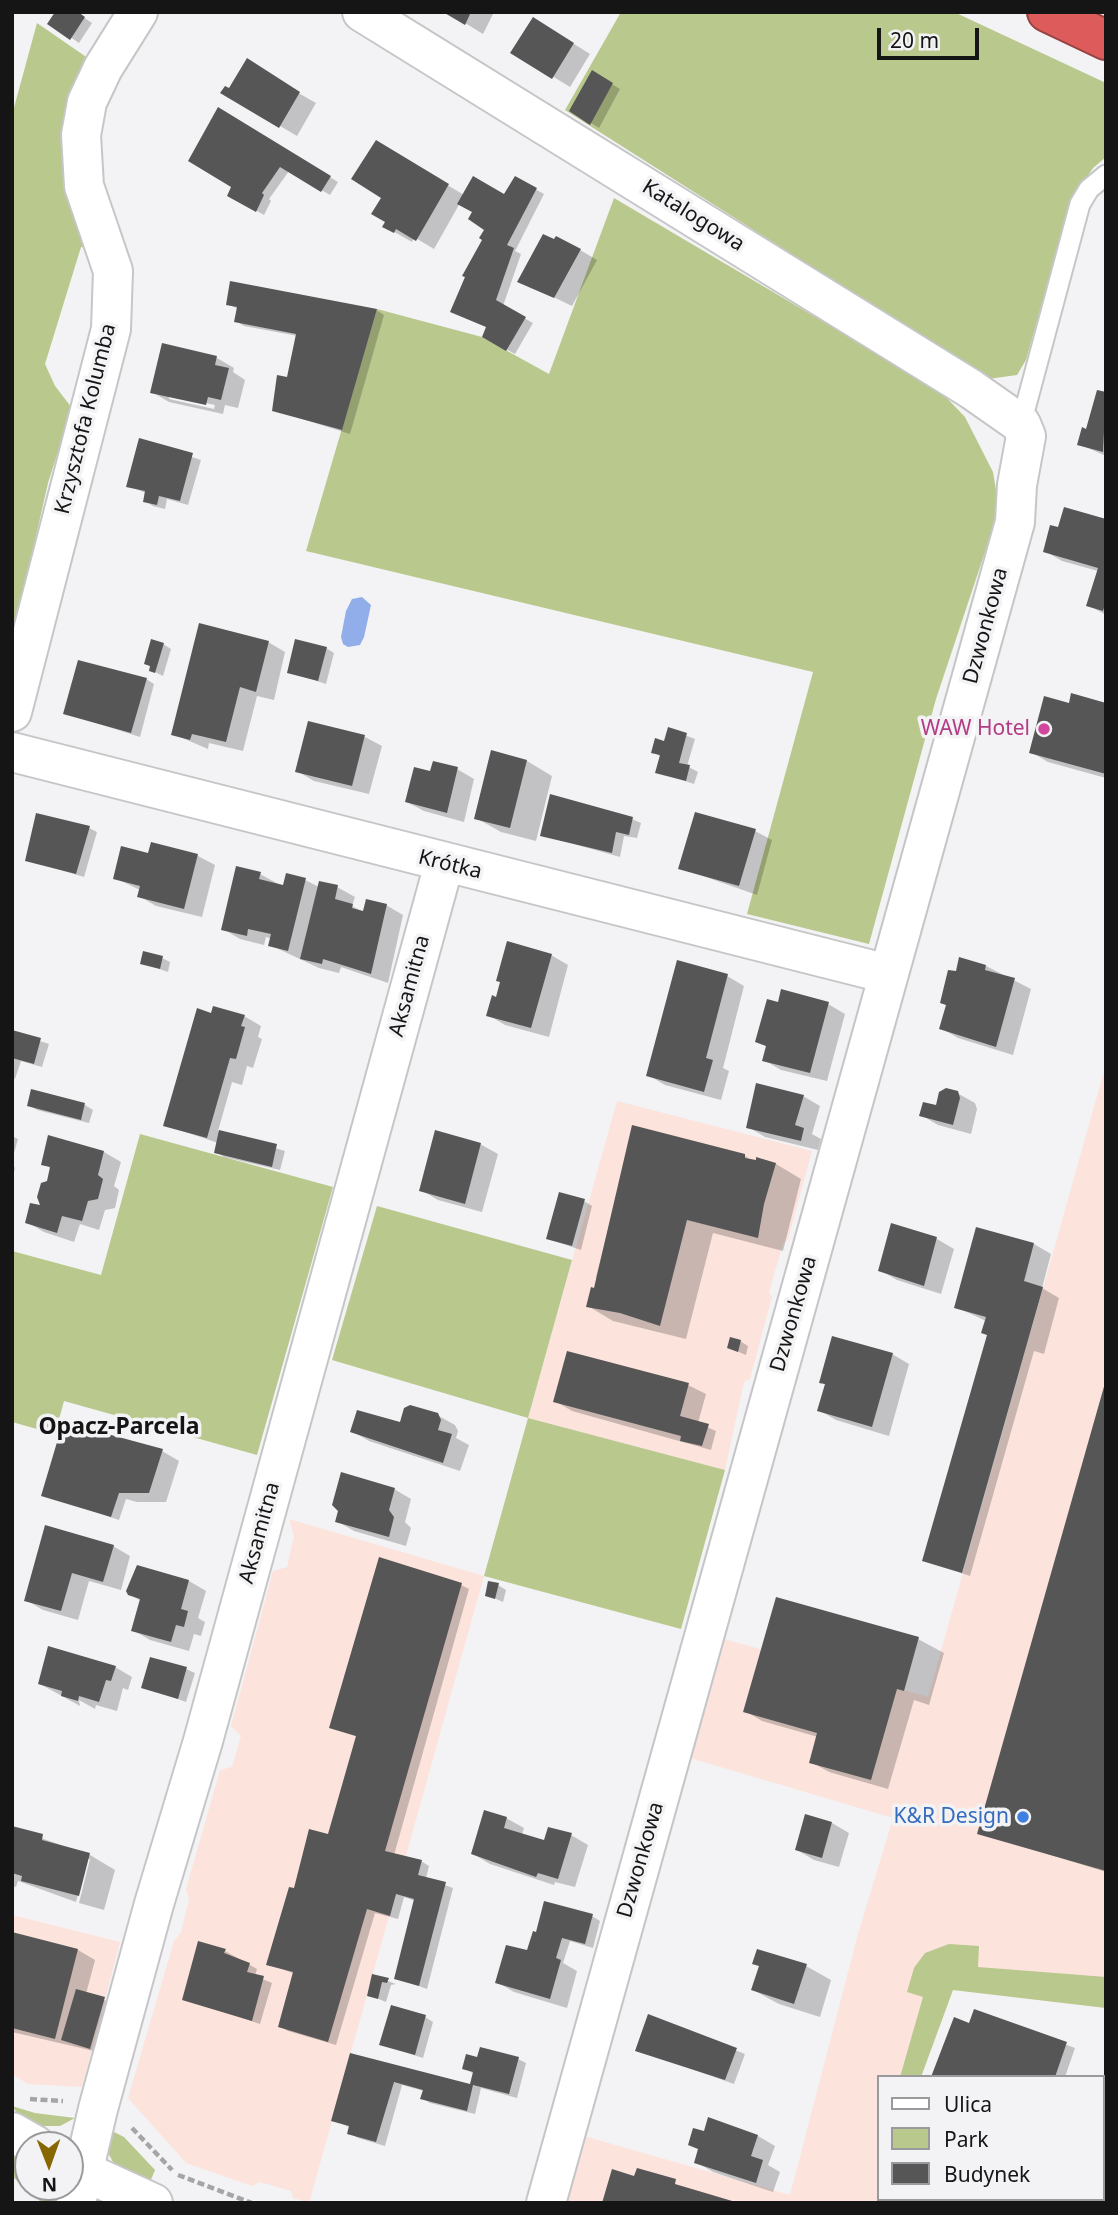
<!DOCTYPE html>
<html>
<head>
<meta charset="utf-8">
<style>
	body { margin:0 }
	#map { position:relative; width:1118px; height:2215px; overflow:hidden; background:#f3f3f5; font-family:"Noto Sans",sans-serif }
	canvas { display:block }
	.frame { position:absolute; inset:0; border:14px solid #151516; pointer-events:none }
	.legend { position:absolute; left:877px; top:2075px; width:228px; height:126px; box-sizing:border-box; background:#f3f3f5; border:2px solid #9a9a9c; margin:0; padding:9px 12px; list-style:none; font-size:21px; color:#151516 }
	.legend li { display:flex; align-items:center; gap:14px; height:35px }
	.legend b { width:35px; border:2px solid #9a9a9c }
	.north { position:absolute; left:14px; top:2131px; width:70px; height:70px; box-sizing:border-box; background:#f3f3f5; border:2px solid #9a9a9c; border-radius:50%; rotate:179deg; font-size:19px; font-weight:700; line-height:28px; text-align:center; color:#151516 }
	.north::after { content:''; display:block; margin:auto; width:24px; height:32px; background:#866700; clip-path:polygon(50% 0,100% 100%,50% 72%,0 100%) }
	.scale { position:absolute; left:877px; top:28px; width:102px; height:32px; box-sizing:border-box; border:4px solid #151516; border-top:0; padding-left:9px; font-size:21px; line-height:24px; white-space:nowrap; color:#151516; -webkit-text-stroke:5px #f3f3f5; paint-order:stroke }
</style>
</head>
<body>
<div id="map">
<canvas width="1118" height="2215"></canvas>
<div class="frame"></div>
<ul class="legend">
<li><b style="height:9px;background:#fff"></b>Ulica</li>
<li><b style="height:19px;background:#b9c88d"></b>Park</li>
<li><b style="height:19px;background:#565657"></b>Budynek</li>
</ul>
<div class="north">N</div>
<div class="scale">20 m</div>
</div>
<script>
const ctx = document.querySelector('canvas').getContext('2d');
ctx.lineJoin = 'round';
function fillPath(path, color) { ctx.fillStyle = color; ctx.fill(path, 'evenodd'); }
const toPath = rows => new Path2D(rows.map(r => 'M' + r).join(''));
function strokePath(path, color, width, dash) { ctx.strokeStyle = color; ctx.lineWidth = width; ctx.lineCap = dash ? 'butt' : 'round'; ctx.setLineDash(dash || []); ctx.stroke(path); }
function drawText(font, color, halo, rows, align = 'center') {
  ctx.font = font + ' "Noto Sans",sans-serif'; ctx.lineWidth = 7; ctx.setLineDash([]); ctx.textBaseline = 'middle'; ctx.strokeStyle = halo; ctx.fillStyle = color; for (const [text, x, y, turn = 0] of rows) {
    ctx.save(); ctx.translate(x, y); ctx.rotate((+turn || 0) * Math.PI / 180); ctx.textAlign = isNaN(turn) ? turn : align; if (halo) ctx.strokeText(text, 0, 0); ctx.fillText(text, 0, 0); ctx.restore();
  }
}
fillPath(toPath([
	[1106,1064,1106,2008,953,1990,921,2077,878,2077,878,2203,565,2203,584,2136,790,2195,858,1934,893,1818,690,1758,721,1638,928,1697],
	[617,1101,812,1151,788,1239,783,1244,769,1292,772,1297,750,1379,744,1382,725,1470,528,1418],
	[289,1519,484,1576,309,2203,293,2198,291,2191,260,2182,252,2186,186,2163,128,2098,174,1941,181,1932,189,1899,186,1889,220,1770,232,1767,241,1736,231,1726,273,1571,287,1567,294,1536],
	[12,1915,120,1942,82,2087,28,2084,12,2074]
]), '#fce3db');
fillPath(toPath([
	[621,12,954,12,1106,83,1106,157,1093,168,1071,201,1026,360,1017,375,988,379,565,110],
	[37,23,95,63,90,248,81,247,45,364,55,386,72,408,48,483,12,642,12,115],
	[614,198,939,390,965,417,993,472,998,502,992,531,936,699,869,944,747,914,813,672,306,551,377,309,482,337,549,374],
	[140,1134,333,1187,257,1455,64,1401,55,1434,12,1422,12,1251,101,1275],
	[377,1206,572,1260,528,1418,725,1470,681,1629,484,1576,528,1418,332,1360],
	[949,1944,979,1946,978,1967,1106,1977,1106,2008,953,1990,921,2077,900,2077,923,1997,907,1992,914,1968,925,1953],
	[12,2106,35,2113,75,2118,60,2126,38,2126,20,2117],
	[108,2129,124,2137,155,2170,150,2182,113,2162,106,2149],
	[12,2156,28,2161,28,2187,58,2187,60,2203,41,2202,12,2176]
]), '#b9c88d');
fillPath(toPath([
	[362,597,371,605,364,637,360,645,348,647,343,644,341,637,346,611,352,599]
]), '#91aeea');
fillPath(toPath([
	[76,12,92,23,79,43,50,23],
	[447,12,494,12,483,34],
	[550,29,590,54,570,87,513,52],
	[593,73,620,89,599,128,572,111],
	[279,82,316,103,297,136,223,92],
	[219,110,338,182,330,195,289,171,269,199,271,201,264,215,229,195,234,187],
	[376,142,464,195,505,196,515,178,544,194,515,251,521,254,503,306,533,323,515,354,484,337,488,327,486,229,475,212,460,203,434,249,414,237,412,242,384,226,387,221],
	[580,250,597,260,572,306,520,281],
	[228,304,376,310,384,315,350,434,274,410,288,379,298,336,244,326,236,321,238,309],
	[217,358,234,368,233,372,245,380,238,408,225,405,223,414,169,402,152,392],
	[169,395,215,405,214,409,169,399],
	[1106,394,1106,456,1079,444],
	[141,440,201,460,188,505,167,499,165,509,153,506,145,501,146,493,128,486],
	[1106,520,1106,615,1088,605,1098,571,1062,561,1045,551,1059,529],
	[268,642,285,652,274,700,257,696,243,751,209,743,208,749,173,734],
	[163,644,171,649,163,676,151,670,151,667,146,664],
	[326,648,334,653,326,684,289,672],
	[146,679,154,684,140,737,65,713],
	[1070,705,1106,705,1106,778,1048,762,1031,752],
	[669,729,695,739,687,766,698,772,694,784,657,772,661,757,653,752,665,743],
	[365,737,382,746,369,794,314,781,297,771],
	[492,752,527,761,552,776,536,841,501,832,476,818],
	[457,769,474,779,464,822,424,811,407,802,432,773],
	[632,819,641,823,637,838,624,836,620,857,542,835],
	[89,828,97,832,84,877,27,860],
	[755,831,772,840,757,895,680,868],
	[149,855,198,856,215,865,202,917,156,906,139,896,140,890,115,878],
	[260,874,284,887,305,880,319,887,337,887,355,897,352,906,365,913,386,905,403,915,388,983,341,967,339,973,319,968,270,945,272,939,266,937,264,945,240,939,223,929],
	[551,955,568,965,549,1037,505,1025,488,1015,497,999,502,982],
	[162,958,170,962,168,972,142,963],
	[986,966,1031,989,1013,1055,958,1038,941,1028,957,973],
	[727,976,744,986,723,1068,729,1071,721,1100,665,1085,648,1075],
	[779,1004,828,1004,845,1014,827,1081,781,1070,764,1060,767,1047,757,1041],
	[213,1015,244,1016,261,1026,258,1037,262,1039,253,1068,247,1066,242,1085,232,1082,218,1131,285,1151,280,1170,224,1157,216,1152,218,1143,165,1125],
	[12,1032,49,1044,42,1067,21,1061,15,1079,12,1078],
	[32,1091,85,1105,93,1110,89,1123,37,1110,29,1105],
	[957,1093,975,1103,977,1109,971,1134,938,1125,921,1115],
	[803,1096,820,1106,812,1134,821,1139,818,1150,765,1137,748,1127],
	[634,1127,745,1156,755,1162,758,1159,776,1164,801,1179,783,1251,713,1233,686,1339,613,1321,588,1306,596,1290,596,1277],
	[12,1136,18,1139,12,1160],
	[480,1144,498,1154,482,1212,438,1200,421,1190],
	[104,1152,121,1162,114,1186,119,1190,115,1208,105,1210,99,1230,80,1224,74,1242,44,1232,27,1222,42,1208,52,1169,43,1164],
	[12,1163,15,1168,12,1179],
	[584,1201,592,1206,581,1250,548,1239],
	[892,1225,937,1239,954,1249,941,1294,897,1280,880,1270],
	[977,1229,1034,1244,1051,1254,1042,1288,1059,1298,1044,1354,1034,1351,970,1576,924,1561,988,1335,986,1321,956,1307],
	[740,1341,748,1346,746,1355,729,1348],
	[892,1354,909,1364,889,1436,836,1420,819,1410,826,1385,821,1382],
	[688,1385,706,1394,698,1423,716,1431,711,1450,572,1411,555,1401],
	[1106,1387,1106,1872,979,1833],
	[437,1415,455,1425,458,1431,456,1438,469,1445,460,1471,369,1441,352,1431,401,1424],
	[162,1451,179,1461,166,1502,137,1502,126,1499,119,1520,43,1495],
	[394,1489,411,1499,405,1522,411,1528,406,1546,354,1531,337,1521,340,1510],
	[113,1546,130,1556,121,1590,89,1581,78,1620,43,1610,26,1600],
	[138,1567,189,1581,206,1591,198,1618,205,1622,201,1636,194,1634,189,1651,150,1640,133,1630,141,1601,129,1594],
	[461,1585,469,1589,394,1855,421,1861,429,1866,426,1878,453,1888,427,1989,396,1978,415,1901,404,1897,398,1919,375,1913,336,2045,288,2031,280,2026,295,1974,269,1964,295,1891,329,1837,358,1737,331,1728],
	[498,1585,506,1590,503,1602,487,1595],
	[918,1639,944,1653,929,1705,914,1700,888,1789,829,1772,811,1762,818,1737,762,1721,745,1711],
	[115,1667,132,1677,128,1690,123,1688,117,1711,96,1705,95,1709,79,1700,80,1706,40,1684],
	[186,1669,195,1673,186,1702,143,1687],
	[506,1818,524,1828,522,1835,545,1842,571,1835,588,1845,575,1887,555,1882,554,1885,490,1864,473,1854],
	[832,1823,849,1833,839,1867,814,1860,797,1850],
	[12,1828,90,1855,115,1870,104,1910,79,1903,90,1859,87,1859,76,1902,18,1881,16,1887,12,1886],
	[592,1916,600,1921,593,1948,570,1941,563,1963,577,1971,567,2008,514,1992,497,1982],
	[12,1933,78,1950,95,1960,86,1994,113,2003,98,2052,12,2032],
	[225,1951,257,1969,255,1976,272,1983,260,2024,184,1999],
	[806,1966,831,1980,820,2017,779,2004,753,1990,760,1967],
	[374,1976,396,1984,391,1985,386,2002,369,1995],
	[975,2011,1075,2048,1065,2077,932,2077,971,2026],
	[649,2016,745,2054,734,2084,637,2050],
	[425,2017,433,2022,423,2058,382,2045],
	[351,2055,471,2086,474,2074,464,2068,478,2059,518,2059,526,2063,517,2098,481,2088,475,2114,430,2103,422,2098,424,2091,402,2085,385,2146,358,2138,349,2133,351,2128,333,2120],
	[705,2133,758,2136,775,2146,768,2165,780,2172,773,2192,713,2172,696,2162],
	[1009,2199,1048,2199,1047,2203,1008,2203]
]), '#0003');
fillPath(toPath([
	[55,12,78,12,85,17,70,40,47,24],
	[443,12,471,12,465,25],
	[533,17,574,43,552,79,510,53],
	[247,58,300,92,279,128,220,93,225,86,229,88],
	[592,70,613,83,590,125,569,111],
	[218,107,331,176,321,192,280,167,262,193,264,195,256,212,227,196,231,187,188,161],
	[376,140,449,184,416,241,396,229,394,233,382,227,385,222,371,214,381,198,351,179],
	[473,176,504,194,515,176,537,188,507,245,514,248,496,300,526,317,506,351,482,337,486,327,450,312,465,277,462,276,482,240,479,238,484,230,468,219,472,212,457,204],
	[543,234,554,239,556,236,581,249,554,298,517,282],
	[230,281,377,309,342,430,272,411,277,375,287,377,296,334,234,322,237,307,226,305],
	[162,343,217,356,215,365,229,368,221,400,208,397,206,405,150,393],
	[1097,390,1106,392,1103,452,1077,445,1082,427,1086,429],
	[139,438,193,453,180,501,159,496,157,505,143,502,145,491,126,487],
	[1064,507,1106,519,1106,601,1103,611,1086,606,1098,568,1043,552,1050,525,1058,527],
	[199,623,269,641,256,692,240,687,226,742,192,734,190,740,171,735],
	[151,639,164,643,155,673,149,671,150,666,144,664],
	[295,639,327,647,318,681,287,673],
	[78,660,147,678,131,733,63,714],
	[1071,693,1106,703,1106,774,1029,753,1044,696,1069,703],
	[308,721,365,735,352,786,295,772],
	[668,727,687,733,679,763,690,765,686,781,655,773,660,755,651,753,655,738,664,741],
	[491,750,527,760,510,828,474,819],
	[433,761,458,767,447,813,405,802,414,767,430,771],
	[550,794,633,817,629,835,616,832,612,853,540,836],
	[695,812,756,829,739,886,678,869],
	[36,813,90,826,76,874,25,861],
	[151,842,198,854,184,909,137,897,140,886,113,879,121,846,148,853],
	[236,866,261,872,259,879,283,885,286,873,306,878,288,951,268,946,271,934,248,929,247,936,221,930],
	[319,881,338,885,335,899,353,904,352,908,363,911,366,899,387,904,371,974,323,959,322,964,300,959],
	[507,941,552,954,531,1028,486,1016,492,995,496,997,500,982,496,981],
	[143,951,163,956,160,969,140,964],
	[959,957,986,965,985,970,1015,978,996,1047,939,1029,946,1005,940,1003,948,970,956,971],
	[677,960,728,974,706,1058,713,1060,704,1092,646,1076],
	[781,989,829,1002,810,1073,762,1061,766,1046,755,1042,767,999,778,1002],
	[213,1006,245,1015,241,1026,245,1027,236,1059,230,1058,207,1138,163,1126,197,1008,211,1013],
	[12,1030,41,1038,34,1064,12,1058],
	[756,1083,804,1095,795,1125,804,1128,801,1141,746,1128],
	[946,1088,958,1091,960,1098,953,1125,919,1116,923,1102,936,1105,939,1092],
	[31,1089,85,1103,81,1120,27,1106],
	[632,1125,745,1154,745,1158,756,1160,756,1157,776,1163,764,1204,758,1238,687,1220,660,1326,620,1313,586,1307,591,1287,594,1288],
	[219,1130,277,1144,272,1167,214,1153],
	[435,1130,481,1143,465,1204,419,1191],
	[48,1135,104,1151,98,1175,103,1179,98,1199,88,1201,82,1221,62,1216,57,1233,25,1223,30,1203,40,1205,37,1197,41,1183,47,1181,50,1167,41,1165],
	[559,1192,585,1199,572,1246,546,1239],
	[891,1223,937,1237,924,1286,878,1271],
	[976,1227,1034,1243,1024,1281,1043,1287,962,1573,922,1561,987,1335,981,1333,986,1317,954,1308],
	[832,1336,893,1353,872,1427,817,1411,825,1384,819,1383],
	[730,1337,741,1340,738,1352,727,1348],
	[567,1351,689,1383,680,1416,709,1424,702,1446,680,1441,681,1436,553,1402],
	[1105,1383,1106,1383,1106,1871,977,1834],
	[410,1405,438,1413,441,1420,438,1430,452,1434,443,1463,350,1432,357,1410,400,1422,404,1408],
	[63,1422,163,1449,149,1493,119,1493,111,1517,41,1496],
	[341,1472,395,1488,389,1510,394,1517,389,1537,335,1522,338,1511,332,1505],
	[45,1525,114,1545,103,1582,72,1573,61,1611,24,1601],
	[379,1557,462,1583,385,1851,422,1860,418,1875,446,1882,419,1986,394,1979,414,1899,396,1894,390,1916,367,1909,328,2042,278,2027,293,1972,266,1965,289,1887,294,1888,309,1829,328,1834,356,1736,329,1728],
	[137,1565,189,1580,181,1609,188,1611,184,1627,176,1625,171,1642,131,1631,140,1599,128,1595,126,1591],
	[488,1581,499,1583,495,1599,485,1596],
	[776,1597,919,1637,904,1691,897,1689,871,1780,809,1763,817,1733,743,1712],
	[48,1646,116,1666,111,1681,106,1680,99,1702,79,1696,78,1701,61,1696,62,1691,38,1684],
	[150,1657,187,1667,178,1699,141,1688],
	[484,1810,507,1817,504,1828,544,1840,548,1827,572,1833,558,1879,538,1873,536,1877,471,1854],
	[805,1814,832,1822,822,1858,795,1850],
	[12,1826,43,1834,42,1840,90,1853,79,1896,21,1881,22,1876,12,1873],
	[544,1901,593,1914,585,1944,562,1938,556,1958,561,1960,550,1999,495,1983,506,1945,527,1950,533,1931,536,1932],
	[12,1932,78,1949,55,2039,12,2028],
	[198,1941,226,1949,224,1953,250,1963,247,1972,264,1976,252,2021,182,2000],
	[757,1949,807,1964,794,2004,751,1990,759,1966,752,1964],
	[372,1974,389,1978,387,1983,382,1982,378,1999,367,1996],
	[76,1989,105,1997,90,2049,61,2040],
	[391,2005,426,2015,415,2055,379,2045],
	[974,2009,1067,2042,1055,2077,931,2077,954,2017,969,2023],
	[648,2014,737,2048,725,2080,635,2051],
	[480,2047,519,2057,509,2094,473,2085,467,2111,420,2099,423,2090,394,2082,376,2142,347,2134,349,2126,331,2121,350,2053,470,2084,473,2072,462,2069,466,2054,477,2057],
	[708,2117,758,2135,751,2156,763,2160,756,2183,694,2163,698,2149,688,2145,693,2128,704,2131],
	[637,2168,676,2179,675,2184,739,2203,602,2203,612,2169,634,2176]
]), '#565657');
const lane = toPath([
	[1021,424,1080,204,1089,189,1106,175]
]);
const street = toPath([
	[362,12,971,389,1021,424,1026,436,1017,485,1015,522,546,2203],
	[12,712,111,329,113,271,84,186,81,135,87,102,103,68,138,12],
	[12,752,888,974],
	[76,2203,98,2109,154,1904,203,1741,444,864]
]);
const secondary = toPath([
	[12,2132,35,2145],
	[70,2165,153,2203]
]);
const highway = toPath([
	[1047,12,1106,40]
]);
strokePath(lane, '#c6c6c8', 23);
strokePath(street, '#c6c6c8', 42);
strokePath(secondary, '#c6c6c8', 42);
strokePath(highway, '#974343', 42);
strokePath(toPath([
	[30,2099,63,2101],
	[132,2128,172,2170],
	[178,2175,252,2203]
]), '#a5a5a7', 4.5, [7, 3.5]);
strokePath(lane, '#fff', 19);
strokePath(street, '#fff', 38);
strokePath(secondary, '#fff', 38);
strokePath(highway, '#dd5c5b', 38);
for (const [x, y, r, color] of [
	[1044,729,7,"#d1479c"],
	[1023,1817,7,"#3f7fe0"]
]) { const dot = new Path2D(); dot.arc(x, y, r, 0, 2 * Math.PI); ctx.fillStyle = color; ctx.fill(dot); strokePath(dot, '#f3f3f5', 2.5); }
drawText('21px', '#151516', '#f3f3f5', [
	["Katalogowa",693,216,32],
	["Krzysztofa Kolumba",86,419,-76],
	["Dzwonkowa",986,626,-75],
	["Krótka",450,865,14],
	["Aksamitna",410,986,-75],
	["Dzwonkowa",794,1314,-74],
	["Aksamitna",260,1533,-75],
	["Dzwonkowa",641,1860,-74]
]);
drawText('21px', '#b23c85', '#f3f3f5', [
	["WAW Hotel",1030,729]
], 'right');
drawText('21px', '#366cbe', '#f3f3f5', [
	["K&R Design",1009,1817]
], 'right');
drawText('bold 23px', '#151516', '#f3f3f5', [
	["Opacz-Parcela",119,1427]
]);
</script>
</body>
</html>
